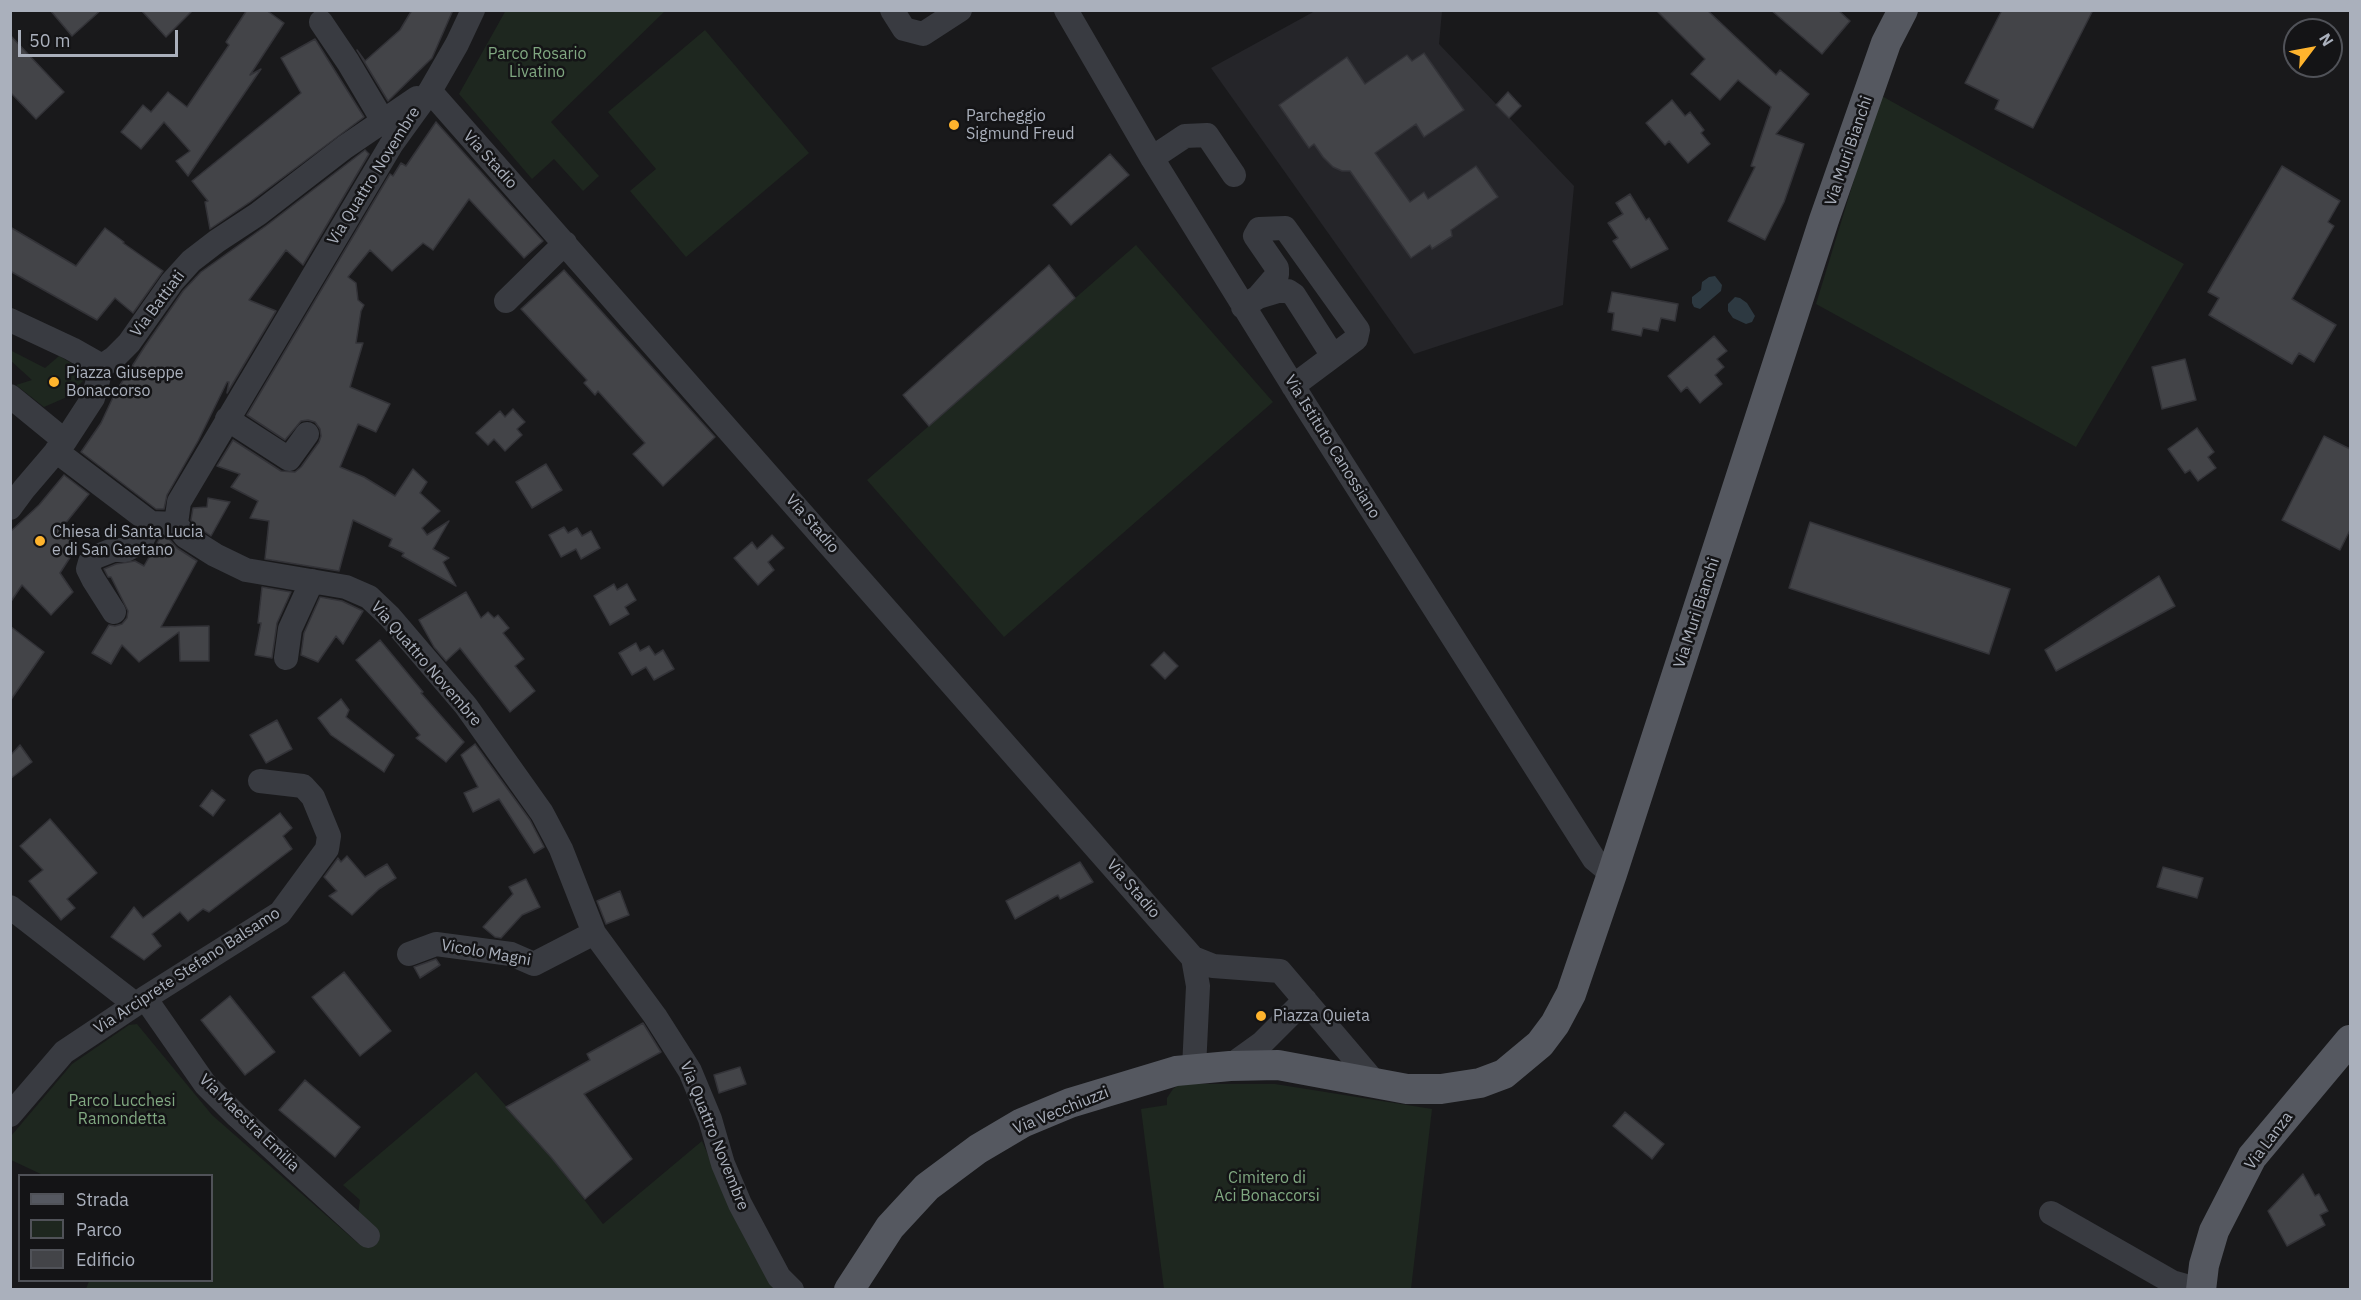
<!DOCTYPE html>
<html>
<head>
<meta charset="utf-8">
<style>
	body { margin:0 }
	#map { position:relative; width:2361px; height:1300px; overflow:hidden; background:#19191b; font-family:"IBM Plex Sans",sans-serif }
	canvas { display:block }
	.frame { position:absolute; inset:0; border:12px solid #aab0bc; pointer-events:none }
	.legend { position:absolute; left:18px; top:1174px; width:195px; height:108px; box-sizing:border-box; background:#141416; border:2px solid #505258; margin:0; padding:8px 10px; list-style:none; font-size:18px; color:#aab0bc }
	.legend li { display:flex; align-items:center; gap:12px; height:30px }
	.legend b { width:30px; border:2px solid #505258 }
	.north { position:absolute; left:2283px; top:18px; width:60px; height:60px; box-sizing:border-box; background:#141416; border:2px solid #505258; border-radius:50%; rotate:58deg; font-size:16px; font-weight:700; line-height:24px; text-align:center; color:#aab0bc }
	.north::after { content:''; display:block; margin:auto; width:21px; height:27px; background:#ffb42d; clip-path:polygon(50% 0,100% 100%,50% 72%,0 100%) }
	.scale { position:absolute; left:18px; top:30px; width:160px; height:27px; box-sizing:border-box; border:3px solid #aab0bc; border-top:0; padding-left:8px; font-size:18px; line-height:21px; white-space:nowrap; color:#aab0bc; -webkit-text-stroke:4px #141416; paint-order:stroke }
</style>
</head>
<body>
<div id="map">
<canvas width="2361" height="1300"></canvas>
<div class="frame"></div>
<ul class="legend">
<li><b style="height:8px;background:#555860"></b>Strada</li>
<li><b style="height:16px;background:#1e271f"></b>Parco</li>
<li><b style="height:16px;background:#434448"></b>Edificio</li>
</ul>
<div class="north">N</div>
<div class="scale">50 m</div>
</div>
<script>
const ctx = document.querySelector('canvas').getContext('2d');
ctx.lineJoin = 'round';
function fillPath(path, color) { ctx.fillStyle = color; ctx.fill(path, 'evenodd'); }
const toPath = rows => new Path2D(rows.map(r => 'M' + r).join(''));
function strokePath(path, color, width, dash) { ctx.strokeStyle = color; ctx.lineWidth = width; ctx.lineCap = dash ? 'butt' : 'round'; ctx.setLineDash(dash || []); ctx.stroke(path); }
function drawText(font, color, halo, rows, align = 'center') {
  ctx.font = font + ' "IBM Plex Sans",sans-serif'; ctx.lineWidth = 5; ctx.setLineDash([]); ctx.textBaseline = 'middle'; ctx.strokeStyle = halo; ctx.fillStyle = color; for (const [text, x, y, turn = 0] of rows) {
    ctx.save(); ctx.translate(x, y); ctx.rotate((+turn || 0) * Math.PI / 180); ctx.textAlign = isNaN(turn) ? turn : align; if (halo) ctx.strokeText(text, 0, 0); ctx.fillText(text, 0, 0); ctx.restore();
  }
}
fillPath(toPath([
	[1315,11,1442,11,1439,44,1574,186,1563,305,1414,354,1211,68]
]), '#252529');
fillPath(toPath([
	[506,10,665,11,551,122,599,176,583,191,554,159,532,179,459,94],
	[705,30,809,153,686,257,630,191,656,169,608,112],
	[1880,95,2184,264,2076,447,1816,304],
	[1136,245,1273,402,1004,637,867,480],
	[10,350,45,368,59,356,83,370,83,381,67,397,44,407,16,385,32,380,11,361],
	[137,1024,212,1115,360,1245,371,1232,357,1220,360,1200,343,1185,476,1072,551,1157,603,1224,702,1141,731,1208,776,1289,86,1289,89,1281,212,1280,212,1176,43,1175,11,1160,11,1136,72,1064,129,1025],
	[1180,1084,1275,1084,1432,1109,1411,1289,1164,1289,1141,1109,1167,1105,1167,1098,1173,1089]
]), '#1e271f');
fillPath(toPath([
	[1715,276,1722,285,1721,291,1700,309,1694,307,1692,303,1692,297,1701,290,1702,282,1709,277],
	[1735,297,1740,298,1747,303,1755,316,1752,322,1746,324,1733,318,1728,311,1728,304]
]), '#2d3941');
const building = toPath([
	[50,10,101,10,72,36,50,10],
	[141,10,193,10,166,37,141,10],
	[247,10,266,10,284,23,250,75,261,69,188,176,176,161,190,151,164,122,141,149,121,132,143,105,151,112,168,92,187,107,229,45,226,42,247,10],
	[412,10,453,10,432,58,388,101,357,50,365,61,400,30,412,10],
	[1656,10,1707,10,1776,75,1780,70,1809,94,1776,134,1804,144,1784,202,1765,240,1728,221,1755,167,1751,166,1771,107,1738,80,1720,100,1691,74,1705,59,1656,10],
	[1771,10,1838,10,1850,21,1822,54,1771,10],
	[2002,10,2093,10,2033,128,1995,109,1999,100,1965,83,2002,10],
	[10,35,64,92,36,119,10,92,10,35],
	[315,39,364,117,250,202,210,229,205,202,208,201,192,181,301,93,281,58,315,39],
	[1424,53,1464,110,1424,137,1416,124,1375,153,1410,202,1424,192,1428,199,1476,166,1498,197,1451,230,1452,236,1432,249,1430,245,1411,258,1350,171,1342,171,1333,167,1323,157,1314,144,1309,148,1279,105,1347,57,1365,84,1407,55,1412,61,1424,53],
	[1508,92,1521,106,1509,118,1496,105,1508,92],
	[1672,100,1685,116,1690,112,1704,130,1701,133,1710,144,1688,163,1669,141,1665,145,1646,123,1672,100],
	[436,122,543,241,524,258,469,199,433,250,423,243,392,271,370,250,348,277,356,283,358,300,364,305,361,311,356,343,363,343,350,387,390,404,376,432,358,424,340,467,364,477,395,496,413,469,427,482,420,493,440,511,422,528,427,535,449,521,433,549,449,558,443,562,456,586,402,556,404,553,389,546,392,539,353,520,339,571,265,559,269,521,250,518,258,501,231,487,240,474,217,466,233,440,281,471,295,472,301,467,319,442,321,436,320,429,315,422,308,420,301,421,285,440,247,415,390,174,393,176,401,163,406,166,436,122],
	[365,150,369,154,303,265,286,250,249,300,276,311,227,393,229,382,227,382,198,441,167,495,164,509,156,509,81,452,101,423,115,393,145,346,183,291,201,272,267,225,365,150],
	[1110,154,1129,175,1071,225,1053,205,1110,154],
	[2282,166,2340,201,2328,222,2334,226,2292,299,2336,325,2314,362,2299,353,2292,364,2209,315,2219,298,2208,292,2282,166],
	[1630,194,1646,220,1649,218,1668,249,1631,268,1613,241,1618,238,1608,223,1623,214,1616,203,1630,194],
	[10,227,76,266,105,228,124,242,123,243,163,271,133,313,115,298,97,320,10,271,10,227],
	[1049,265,1075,298,929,426,903,395,1049,265],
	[564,270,715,437,663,486,633,454,645,443,598,391,595,395,584,383,587,380,521,309,564,270],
	[1612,292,1678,304,1675,321,1661,318,1658,331,1643,328,1641,336,1612,330,1614,313,1608,312,1612,292],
	[1714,336,1727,351,1717,359,1724,367,1715,375,1722,384,1700,403,1687,387,1681,392,1668,376,1714,336],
	[2185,359,2196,400,2162,409,2152,367,2185,359],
	[513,409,525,422,517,429,522,435,505,451,494,439,488,445,476,433,500,411,505,417,513,409],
	[2197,428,2214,452,2208,457,2216,468,2198,481,2190,470,2185,473,2168,449,2197,428],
	[2324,436,2350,449,2350,530,2340,550,2282,520,2324,436],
	[546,464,562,490,532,508,516,482,546,464],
	[64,475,89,494,60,530,78,545,60,573,73,592,51,615,22,585,10,603,10,532,39,505,64,475],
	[208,498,230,502,211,536,195,525,191,520,193,508,207,507,208,498],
	[1810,522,2010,589,1989,654,1789,588,1810,522],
	[564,527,568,533,577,528,582,536,591,531,600,548,581,559,576,549,561,557,549,535,564,527],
	[772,535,784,548,768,562,774,570,758,585,734,558,752,542,757,549,772,535],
	[160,538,169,539,177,548,197,561,161,627,209,626,209,661,180,661,179,632,139,662,122,645,111,664,92,653,109,625,115,626,122,624,127,618,128,611,111,577,108,577,104,569,116,564,135,561,144,566,160,538],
	[2159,576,2175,606,2056,671,2045,650,2159,576],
	[614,584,617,590,627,584,636,600,625,607,629,614,610,625,594,596,614,584],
	[262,587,291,592,277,623,272,658,255,655,261,623,258,623,262,587],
	[466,592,481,618,488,612,494,618,498,615,509,628,503,633,524,659,515,666,535,691,510,712,460,648,446,661,434,647,419,620,466,592],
	[320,597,342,601,363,611,343,644,336,636,318,662,301,655,304,633,320,597],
	[10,626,44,652,10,701,10,626],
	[380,640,423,692,421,693,464,742,446,762,416,738,420,735,356,660,380,640],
	[636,643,640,651,649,646,655,655,663,650,674,669,654,680,646,667,632,675,619,653,636,643],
	[1164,652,1178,666,1165,679,1151,665,1164,652],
	[341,699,349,710,346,717,394,755,384,772,331,735,318,718,341,699],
	[277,720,292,749,266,763,250,735,277,720],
	[475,744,530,820,544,847,534,853,499,799,473,812,464,793,478,787,461,755,475,744],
	[20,745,32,762,10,779,10,756,20,745],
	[212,790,225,800,213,816,200,806,212,790],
	[280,813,292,828,283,836,292,849,209,912,203,909,188,921,180,912,152,934,161,946,144,960,111,937,134,907,143,918,280,813],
	[50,819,97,873,67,899,75,908,61,920,29,881,43,870,20,846,50,819],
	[347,856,365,877,387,864,396,878,379,889,352,915,329,896,337,891,324,877,338,858,341,862,347,856],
	[1080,862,1093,882,1060,899,1058,895,1015,919,1006,901,1080,862],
	[2163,867,2203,878,2197,898,2157,887,2163,867],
	[526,879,540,907,522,915,501,938,495,937,483,927,513,894,509,887,526,879],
	[620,891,629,915,606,924,597,901,620,891],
	[436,959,440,965,420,978,414,967,436,959],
	[344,972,391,1031,360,1056,312,997,344,972],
	[230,996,275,1052,245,1075,201,1020,230,996],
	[643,1023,661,1052,584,1094,632,1159,585,1199,551,1157,506,1107,590,1060,587,1054,643,1023],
	[740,1067,746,1084,719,1093,714,1075,740,1067],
	[305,1080,360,1127,335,1157,279,1110,305,1080],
	[1625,1112,1664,1144,1652,1159,1613,1126,1625,1112],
	[2303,1174,2315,1196,2319,1194,2328,1211,2320,1215,2325,1225,2287,1246,2268,1211,2303,1174]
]);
fillPath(building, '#434448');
strokePath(building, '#333338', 1.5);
strokePath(toPath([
	[473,10,457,44,430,91,391,145,179,502,176,524,185,536,215,555,246,570,346,587,369,597,390,617,466,706,542,813,561,849,594,933,655,1016,690,1071,710,1119,723,1164,740,1204,779,1277,792,1290],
	[892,10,904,29,923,34,960,10],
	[1066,10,1152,158,1305,405,1594,859,1612,874],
	[321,22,348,62,383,121,394,132],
	[430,91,1193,958,1213,966,1280,971,1377,1085],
	[1152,158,1185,136,1207,135,1234,175],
	[1258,297,1278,291,1288,291,1294,295,1333,356],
	[506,301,565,243],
	[1243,307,1258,297,1277,275,1277,268,1255,236,1259,229,1285,228,1358,330,1356,339,1293,386],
	[10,320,72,349,102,366],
	[10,396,65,441],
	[227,419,289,459,307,434],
	[56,451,151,523,176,524],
	[10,508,24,489,65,441,93,398,102,366,114,358,129,343,172,282,191,261,217,241,258,214,345,147,417,98],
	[114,612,93,579,88,569,90,562,95,557,113,550,126,550,141,542,151,523],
	[286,658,290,629,312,581],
	[10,907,135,1004],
	[409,954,436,944,511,954,534,964,594,933],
	[1193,958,1198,986,1194,1068],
	[145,998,205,1084,237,1116,368,1236],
	[1230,1066,1262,1043,1305,1000],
	[10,1115,64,1052,145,998,280,913,327,849,329,836,313,797,303,786,260,781],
	[2051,1213,2172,1282,2200,1290]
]), '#393b41', 24);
strokePath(toPath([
	[849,1290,890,1227,927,1187,978,1149,1022,1123,1070,1103,1176,1071,1230,1066,1278,1065,1407,1089,1441,1089,1480,1083,1504,1074,1540,1044,1555,1024,1571,994,1612,874,1824,220,1886,43,1903,10],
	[2201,1290,2204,1265,2214,1231,2252,1157,2350,1040]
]), '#555860', 30);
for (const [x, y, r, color] of [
	[954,125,6,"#ffb42d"],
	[54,382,6,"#ffb42d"],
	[40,541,6,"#ffb42d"],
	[1261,1016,6,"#ffb42d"]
]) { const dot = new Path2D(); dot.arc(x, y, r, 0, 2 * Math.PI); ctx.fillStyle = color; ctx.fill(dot); strokePath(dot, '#141416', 2); }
drawText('16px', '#80a881', '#141416', [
	["Parco Rosario",537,54],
	["Livatino",537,72],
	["Parco Lucchesi",122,1101],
	["Ramondetta",122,1119],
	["Cimitero di",1267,1178],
	["Aci Bonaccorsi",1267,1196]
]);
drawText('16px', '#aab0bc', '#141416', [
	["Parcheggio",966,116],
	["Sigmund Freud",966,134],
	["Piazza Giuseppe",66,373],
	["Bonaccorso",66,391],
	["Chiesa di Santa Lucia",52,532],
	["e di San Gaetano",52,550],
	["Piazza Quieta",1273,1016]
], 'left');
drawText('16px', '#aab0bc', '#141416', [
	["Via Muri Bianchi",1849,151,-71],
	["Via Stadio",490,160,48],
	["Via Quattro Novembre",374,176,-58],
	["Via Battiati",158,304,-53],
	["Via Istituto Canossiano",1332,447,58],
	["Via Stadio",812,524,49],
	["Via Muri Bianchi",1697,613,-72],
	["Via Quattro Novembre",426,664,49],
	["Via Stadio",1133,889,49],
	["Vicolo Magni",486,953,10],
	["Via Arciprete Stefano Balsamo",187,971,-33],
	["Via Vecchiuzzi",1061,1111,-22],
	["Via Maestra Emilia",249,1123,44],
	["Via Quattro Novembre",714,1136,68],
	["Via Lanza",2269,1141,-53]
]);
</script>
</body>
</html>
